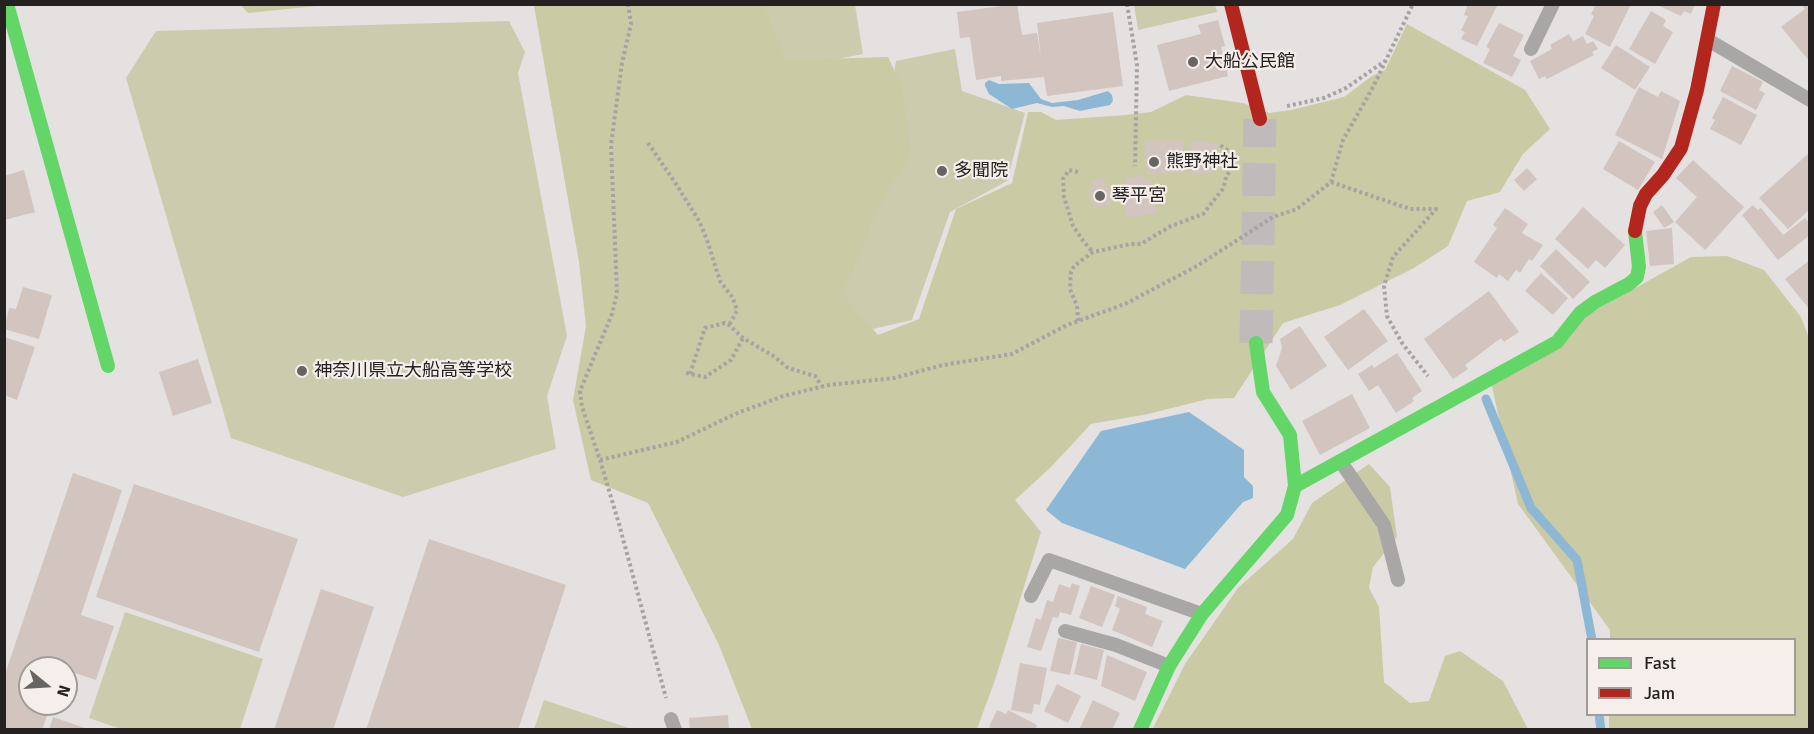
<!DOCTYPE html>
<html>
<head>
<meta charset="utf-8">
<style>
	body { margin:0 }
	#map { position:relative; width:1814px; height:734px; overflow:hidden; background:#e5e1e0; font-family:Signika,sans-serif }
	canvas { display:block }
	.frame { position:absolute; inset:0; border:6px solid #242120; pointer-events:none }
	.legend { position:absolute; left:1586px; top:638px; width:210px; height:78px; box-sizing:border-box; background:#f6eeea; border:2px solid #a29c99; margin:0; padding:8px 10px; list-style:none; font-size:18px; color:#242120 }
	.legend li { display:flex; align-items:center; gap:12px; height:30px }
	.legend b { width:30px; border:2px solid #a29c99 }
	.north { position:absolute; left:18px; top:656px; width:60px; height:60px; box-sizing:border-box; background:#f6eeea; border:2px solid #a29c99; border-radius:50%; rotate:108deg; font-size:16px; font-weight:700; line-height:24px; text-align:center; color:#242120 }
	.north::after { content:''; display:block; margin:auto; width:21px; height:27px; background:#686463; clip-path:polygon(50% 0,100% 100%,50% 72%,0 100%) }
</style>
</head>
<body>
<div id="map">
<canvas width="1814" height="734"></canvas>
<div class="frame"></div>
<ul class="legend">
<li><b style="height:8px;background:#63d668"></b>Fast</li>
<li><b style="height:8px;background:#b3261e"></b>Jam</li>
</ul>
<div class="north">N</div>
</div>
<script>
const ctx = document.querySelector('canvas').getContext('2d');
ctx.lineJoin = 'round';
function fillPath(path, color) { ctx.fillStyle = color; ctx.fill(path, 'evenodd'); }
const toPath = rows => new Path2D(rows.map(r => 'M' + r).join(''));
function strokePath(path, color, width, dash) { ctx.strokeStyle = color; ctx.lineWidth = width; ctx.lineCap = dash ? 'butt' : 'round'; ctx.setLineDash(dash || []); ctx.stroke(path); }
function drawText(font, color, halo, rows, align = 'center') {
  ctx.font = font + ' Signika,"Noto Sans JP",sans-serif'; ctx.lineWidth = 4.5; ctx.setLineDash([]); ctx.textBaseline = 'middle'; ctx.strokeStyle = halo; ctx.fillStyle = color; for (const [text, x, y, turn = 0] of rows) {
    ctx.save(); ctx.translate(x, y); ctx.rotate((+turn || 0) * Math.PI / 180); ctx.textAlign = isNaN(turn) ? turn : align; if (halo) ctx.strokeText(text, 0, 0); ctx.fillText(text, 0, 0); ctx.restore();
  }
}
fillPath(toPath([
	[755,5,855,5,863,54,768,73],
	[1134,5,1215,5,1217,12,1138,30],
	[509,21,525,52,518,73,567,336,547,396,556,449,403,497,231,438,126,78,156,31],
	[955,49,962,91,1025,113,1007,181,950,212,912,320,873,329,791,284,883,134,896,61],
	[125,612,263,659,240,729,121,729,89,718],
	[544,700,632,729,534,729]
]), '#cbccad');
fillPath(toPath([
	[241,5,327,5,248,13],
	[527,5,764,5,786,60,888,57,902,87,911,153,876,212,854,268,842,293,878,335,919,319,956,209,1012,183,1028,112,1041,112,1056,120,1125,115,1151,112,1186,95,1243,103,1269,113,1291,110,1344,97,1372,76,1385,70,1407,24,1525,90,1550,129,1523,154,1500,192,1467,201,1448,246,1414,268,1340,305,1283,323,1234,398,1208,399,1148,414,1091,424,1051,467,1015,500,1041,532,995,680,977,729,752,729,719,645,648,503,591,480,573,400,586,326,579,262,534,6],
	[1727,256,1764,270,1801,317,1809,338,1809,729,1609,729,1609,715,1794,714,1794,640,1610,639,1610,630,1518,504,1491,382,1594,311,1691,257],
	[1369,464,1390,487,1397,537,1373,567,1369,588,1379,607,1384,682,1410,703,1429,701,1445,656,1460,651,1503,681,1528,729,1152,730,1185,664,1238,588,1293,539,1312,503]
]), '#cacaa4');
fillPath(toPath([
	[989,80,999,84,1029,83,1041,99,1052,103,1078,100,1108,91,1112,95,1113,101,1110,105,1080,111,1064,106,1052,107,1037,103,1012,109,989,94,985,86,985,83],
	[1189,412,1244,450,1244,477,1253,486,1253,498,1243,502,1185,569,1062,523,1046,510,1101,431]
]), '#8cb8d5');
strokePath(toPath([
	[1486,399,1531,508,1577,560,1592,640],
	[1599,714,1601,730]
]), '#8cb8d5', 9);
fillPath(toPath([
	[1017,4,1022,35,1037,33,1041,58,1037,23,1113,12,1123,86,1047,96,1044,77,1001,81,1001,76,976,80,970,37,960,38,957,12],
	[1468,4,1498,4,1477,46,1461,39,1465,32,1461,30,1468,16,1464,15],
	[1596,4,1627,4,1630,6,1610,47,1585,34,1594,16,1591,14],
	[1655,4,1695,4,1691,14,1684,11,1681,16],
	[1801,4,1810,4,1810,62,1781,27,1805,9],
	[1651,11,1666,20,1663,26,1673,32,1655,64,1629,49],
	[1218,20,1225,46,1221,47,1228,76,1169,91,1157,45,1201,34,1198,25],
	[1499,23,1524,35,1513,56,1521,60,1512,77,1483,63,1490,49,1486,47],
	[1569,34,1573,41,1583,36,1587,44,1593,41,1598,49,1592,52,1594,55,1547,79,1545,76,1539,79,1530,61,1552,49,1550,45],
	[1616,45,1650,67,1635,90,1601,68],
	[1732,66,1763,82,1759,90,1765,93,1756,110,1720,91],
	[1639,87,1658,97,1661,91,1680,101,1662,159,1615,135],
	[1723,97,1757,115,1741,145,1710,129,1715,120,1712,118],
	[1183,139,1184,172,1147,174,1145,141],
	[1212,141,1212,144,1217,144,1218,169,1213,170,1214,173,1190,174,1189,142],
	[1619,141,1655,162,1638,190,1603,169],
	[1810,152,1810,209,1788,229,1759,198],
	[1693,160,1744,207,1705,250,1675,222,1697,197,1676,178],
	[1527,168,1537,179,1524,191,1514,180],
	[24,170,35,212,4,220,4,176],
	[1144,175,1145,181,1151,180,1157,213,1126,218,1121,185,1126,184,1126,178],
	[1103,178,1104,184,1108,184,1111,205,1093,208,1089,187,1093,186,1092,180],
	[1662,205,1674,222,1664,228,1653,212],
	[1753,205,1758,210,1761,208,1783,235,1805,218,1810,224,1810,235,1778,260,1742,215],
	[1583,207,1625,245,1605,268,1596,260,1588,269,1555,239],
	[1505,208,1528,224,1522,233,1543,245,1532,261,1529,259,1520,273,1516,270,1508,281,1499,274,1497,278,1474,262,1497,228,1493,225],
	[1672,228,1674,264,1650,266,1646,231],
	[1556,249,1590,282,1573,299,1540,266],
	[1810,260,1810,310,1785,279],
	[1541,273,1568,298,1553,315,1525,291],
	[23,287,52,295,39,339,4,329,9,308,16,309],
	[1489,291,1519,332,1504,342,1501,338,1465,365,1468,369,1453,379,1424,339],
	[1364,309,1388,341,1348,370,1324,337],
	[1300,326,1327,366,1291,390,1276,366,1282,348,1280,339],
	[4,337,35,347,17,400,4,395],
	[1397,353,1422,391,1412,398,1414,401,1396,413,1378,385,1369,391,1358,374,1372,365,1374,368],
	[198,359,212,403,173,416,159,372],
	[1352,394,1370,428,1320,455,1302,421],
	[73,473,122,490,81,615,114,626,96,680,66,670,66,668,30,668,30,704,51,704,42,730,4,730,4,677],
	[134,484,298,539,259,652,96,597],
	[429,539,566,585,518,730,366,730],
	[1072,583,1080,586,1071,615,1060,612,1058,618,1053,617,1041,651,1027,647,1036,618,1041,620,1047,600,1053,602,1059,584,1070,588],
	[1091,586,1115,595,1102,627,1079,618],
	[321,589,374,607,333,730,274,730],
	[1118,596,1147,607,1145,614,1163,621,1152,647,1112,630,1120,609,1115,606],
	[1058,638,1077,642,1070,675,1050,671],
	[1081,644,1104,650,1097,680,1074,674],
	[1107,655,1147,672,1135,701,1101,686],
	[1020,663,1047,668,1040,705,1034,704,1032,714,1011,710],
	[1057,684,1081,696,1068,723,1044,711],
	[1093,700,1120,713,1112,730,1079,730],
	[997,710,1006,714,1008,710,1037,725,1035,730,994,730,989,727],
	[728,715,729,730,690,730,689,718],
	[53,717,88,729,88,730,49,730]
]), '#d2c4be');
strokePath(toPath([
	[1256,343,1260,119]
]), '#bebbba', 33, [33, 16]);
strokePath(toPath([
	[628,4,631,24,622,63,611,145,617,293,612,314,580,391,582,407,600,460,619,524,666,698],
	[1127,4,1137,65,1135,166],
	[1287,106,1324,98,1346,88,1385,61],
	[648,143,676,184,699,221,707,240,720,281,733,298,737,311,729,325],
	[1078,172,1069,170,1063,179,1064,197,1073,226,1084,242,1093,252],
	[1331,182,1410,209,1436,209,1393,257,1384,286,1387,316,1402,343,1428,376],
	[1078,321,1077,306,1070,289,1071,272,1074,266,1093,252,1131,244,1141,244,1171,226,1203,214,1222,190,1225,183,1226,176,1231,170,1235,159,1235,155,1220,145],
	[686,373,705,377,731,360,743,338],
	[690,374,705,328,725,323,729,325,743,338,775,357,788,368,815,376,822,386],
	[600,460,677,442,735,414,783,396,829,385,894,378,943,365,1012,354,1067,325,1125,304,1197,266,1273,217,1297,209,1331,182,1343,140,1372,89,1413,4]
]), '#a5a4a3', 4, [3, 3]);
strokePath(toPath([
	[1708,40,1810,100],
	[1531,49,1553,4],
	[1341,462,1384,525,1398,580],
	[1031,596,1049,560,1202,614],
	[1065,631,1116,645,1169,666],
	[671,719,675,730]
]), '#a8a7a6', 14);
strokePath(toPath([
	[7,4,108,366],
	[1295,486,1557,342,1580,313,1595,302,1629,284,1637,277,1639,267,1635,231],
	[1140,730,1169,666,1202,614,1287,515,1295,486,1290,435,1263,392,1256,343]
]), '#63d668', 14);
strokePath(toPath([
	[1231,4,1260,119],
	[1635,231,1640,206,1646,194,1663,175,1681,148,1697,90,1714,4]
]), '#b3261e', 14);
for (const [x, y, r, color] of [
	[1193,62,6,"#686463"],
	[1154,162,6,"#686463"],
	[942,171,6,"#686463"],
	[1100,196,6,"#686463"],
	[302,371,6,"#686463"]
]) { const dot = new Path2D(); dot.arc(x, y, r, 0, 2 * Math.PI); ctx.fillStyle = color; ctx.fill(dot); strokePath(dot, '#f6eeea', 2); }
drawText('18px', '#242120', '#f6eeea', [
	["大船公民館",1205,62],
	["熊野神社",1166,162],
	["多聞院",954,171],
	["琴平宮",1112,196],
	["神奈川県立大船高等学校",314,371]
], 'left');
</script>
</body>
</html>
